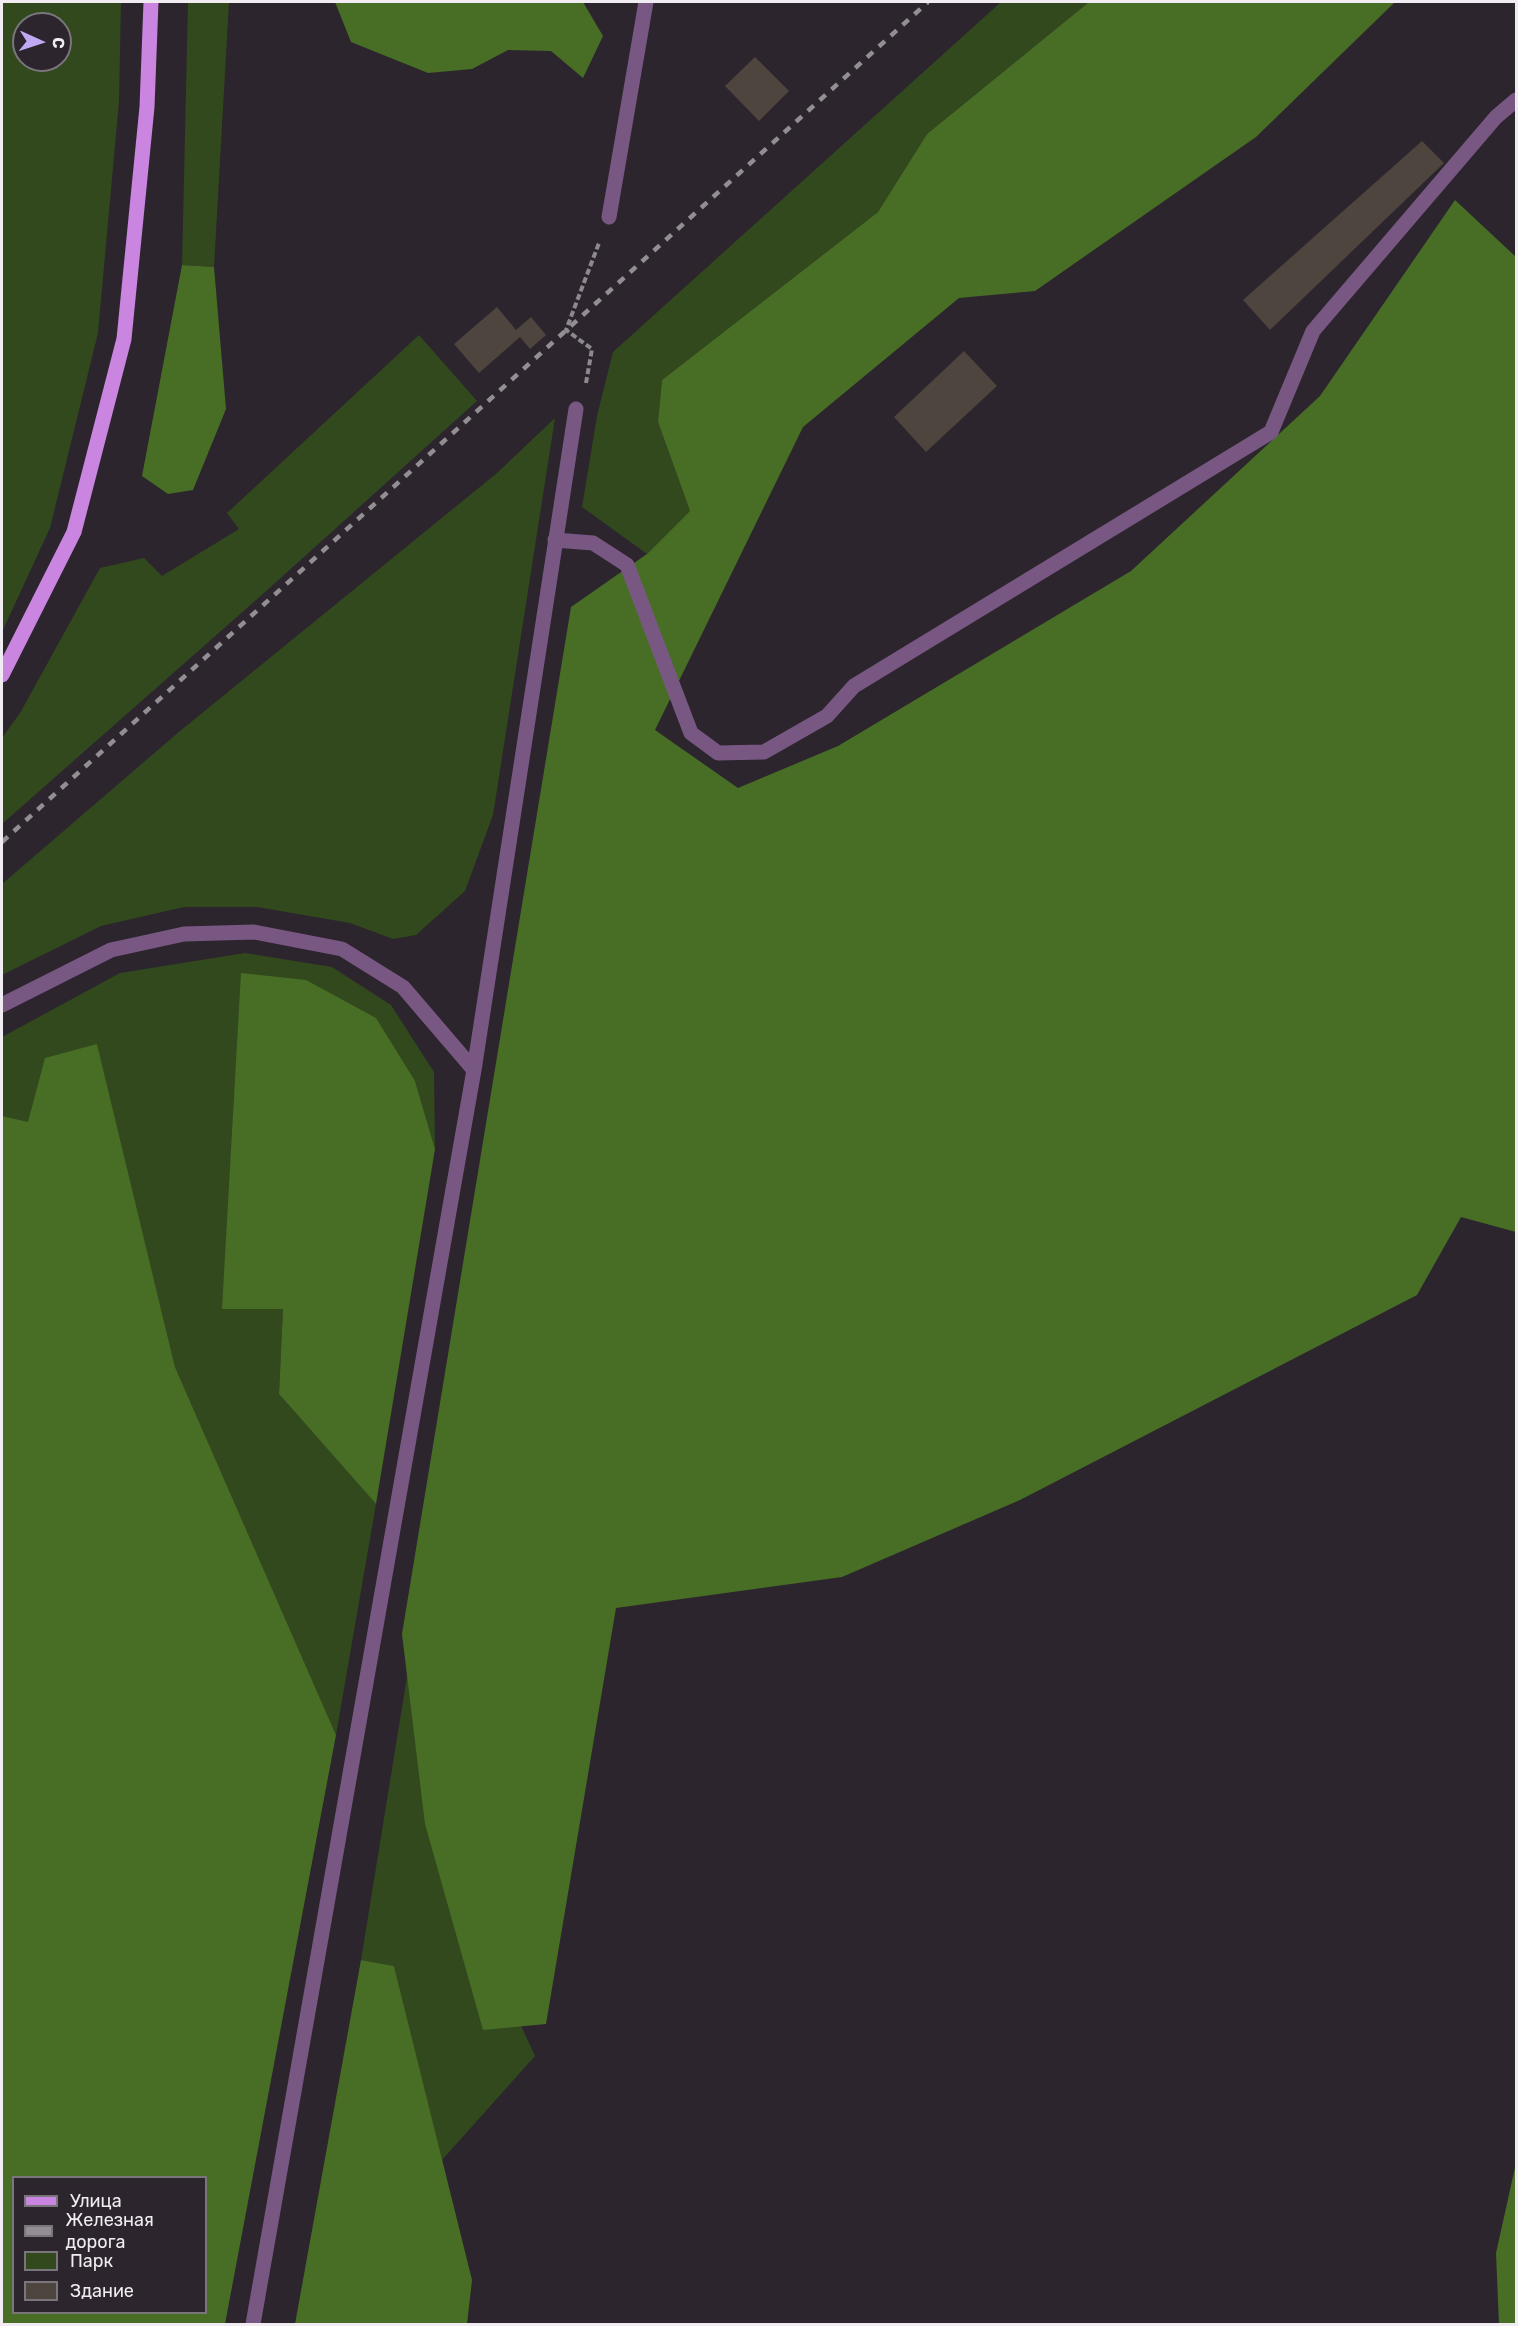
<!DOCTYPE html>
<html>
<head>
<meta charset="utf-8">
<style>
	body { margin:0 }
	#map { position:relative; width:1518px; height:2326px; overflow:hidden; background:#2c252d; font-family:Rubik,sans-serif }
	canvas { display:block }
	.frame { position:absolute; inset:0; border:3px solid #f0ecf1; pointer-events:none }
	.legend { position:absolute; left:12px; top:2176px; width:195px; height:138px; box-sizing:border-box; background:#2c252d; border:2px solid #7a757b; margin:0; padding:8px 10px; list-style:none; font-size:18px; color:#f0ecf1 }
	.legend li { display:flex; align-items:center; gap:12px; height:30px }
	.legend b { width:30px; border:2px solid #7a757b }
	.north { position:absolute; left:12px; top:12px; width:60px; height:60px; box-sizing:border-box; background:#2c252d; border:2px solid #7a757b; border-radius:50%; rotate:93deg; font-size:16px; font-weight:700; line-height:24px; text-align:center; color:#f0ecf1 }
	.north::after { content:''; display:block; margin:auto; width:21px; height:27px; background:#c0a8f3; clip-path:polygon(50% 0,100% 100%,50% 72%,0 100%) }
</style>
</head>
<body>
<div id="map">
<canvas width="1518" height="2326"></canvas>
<div class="frame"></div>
<ul class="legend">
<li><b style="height:8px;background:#c985df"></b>Улица</li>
<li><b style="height:8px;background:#938d94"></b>Железная дорога</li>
<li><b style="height:16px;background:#31491d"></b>Парк</li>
<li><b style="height:16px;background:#4e453e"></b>Здание</li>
</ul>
<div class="north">С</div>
</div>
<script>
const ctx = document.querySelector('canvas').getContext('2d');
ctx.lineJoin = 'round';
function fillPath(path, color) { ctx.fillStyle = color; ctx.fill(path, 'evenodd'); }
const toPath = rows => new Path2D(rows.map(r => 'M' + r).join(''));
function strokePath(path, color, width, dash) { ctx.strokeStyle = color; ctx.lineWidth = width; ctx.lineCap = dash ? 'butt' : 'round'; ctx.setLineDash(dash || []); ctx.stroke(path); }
fillPath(toPath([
	[2,2,121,2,119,101,98,333,50,528,2,632],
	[24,24,60,24,60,60,24,60],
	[188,2,229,2,214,267,182,265],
	[1001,2,1089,2,927,134,878,212,662,380,658,422,690,511,647,554,582,507,597,416,613,352],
	[419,335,477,401,264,593,2,824,2,738,20,713,100,568,144,558,162,576,239,529,227,513],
	[555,418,493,815,465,891,416,935,393,939,350,923,257,907,184,907,101,926,2,975,2,884,180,731,497,473],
	[245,953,332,967,391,1005,434,1072,435,1149,415,1081,222,1309,283,1309,279,1394,376,1504,336,1735,175,1367,97,1045,28,1123,2,1116,2,1037,120,973],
	[411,1652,463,1899,535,2056,442,2160,394,1966,361,1960]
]), '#31491d');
fillPath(toPath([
	[335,2,583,2,603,36,583,78,551,51,508,50,472,69,428,73,351,42],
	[1089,2,1395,2,1256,137,1035,291,959,298,803,427,655,730,738,788,838,746,1131,571,1320,396,1455,200,1516,257,1516,1232,1461,1217,1417,1295,1020,1500,842,1577,616,1608,546,2024,483,2030,425,1824,402,1634,571,607,647,554,690,511,658,422,662,380,878,212,927,134],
	[182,265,214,267,226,409,193,490,168,494,142,476],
	[241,973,306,980,376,1018,415,1081,435,1149,376,1504,279,1394,283,1309,222,1309],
	[97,1044,175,1367,336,1735,225,2324,2,2324,2,1116,28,1122,45,1058],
	[14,2178,206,2178,206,2312,14,2312],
	[361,1960,394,1966,472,2280,467,2324,295,2324],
	[1516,2163,1516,2324,1499,2324,1496,2253]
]), '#486e26');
fillPath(toPath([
	[755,57,789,91,759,121,725,86],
	[1422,141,1444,163,1270,330,1243,300],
	[497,307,516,330,531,317,546,335,530,349,520,337,479,373,454,344],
	[964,351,997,386,926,452,894,417]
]), '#4e453e');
strokePath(toPath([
	[586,383,592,349,566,330,599,243]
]), '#8e888f', 4, [6, 3]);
strokePath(toPath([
	[609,217,646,2],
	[555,540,593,543,627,565,691,733,718,753,764,752,827,716,854,686,1271,432,1313,331,1496,117,1516,100],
	[2,1005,111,950,184,934,254,932,342,949,403,987,474,1070,253,2324],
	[474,1070,576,409]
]), '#785883', 15);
strokePath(toPath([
	[2,675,74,532,124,339,147,107,151,2]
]), '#c985df', 15);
strokePath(toPath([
	[2,842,928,2]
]), '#938d94', 4.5, [8, 8]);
</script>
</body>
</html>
